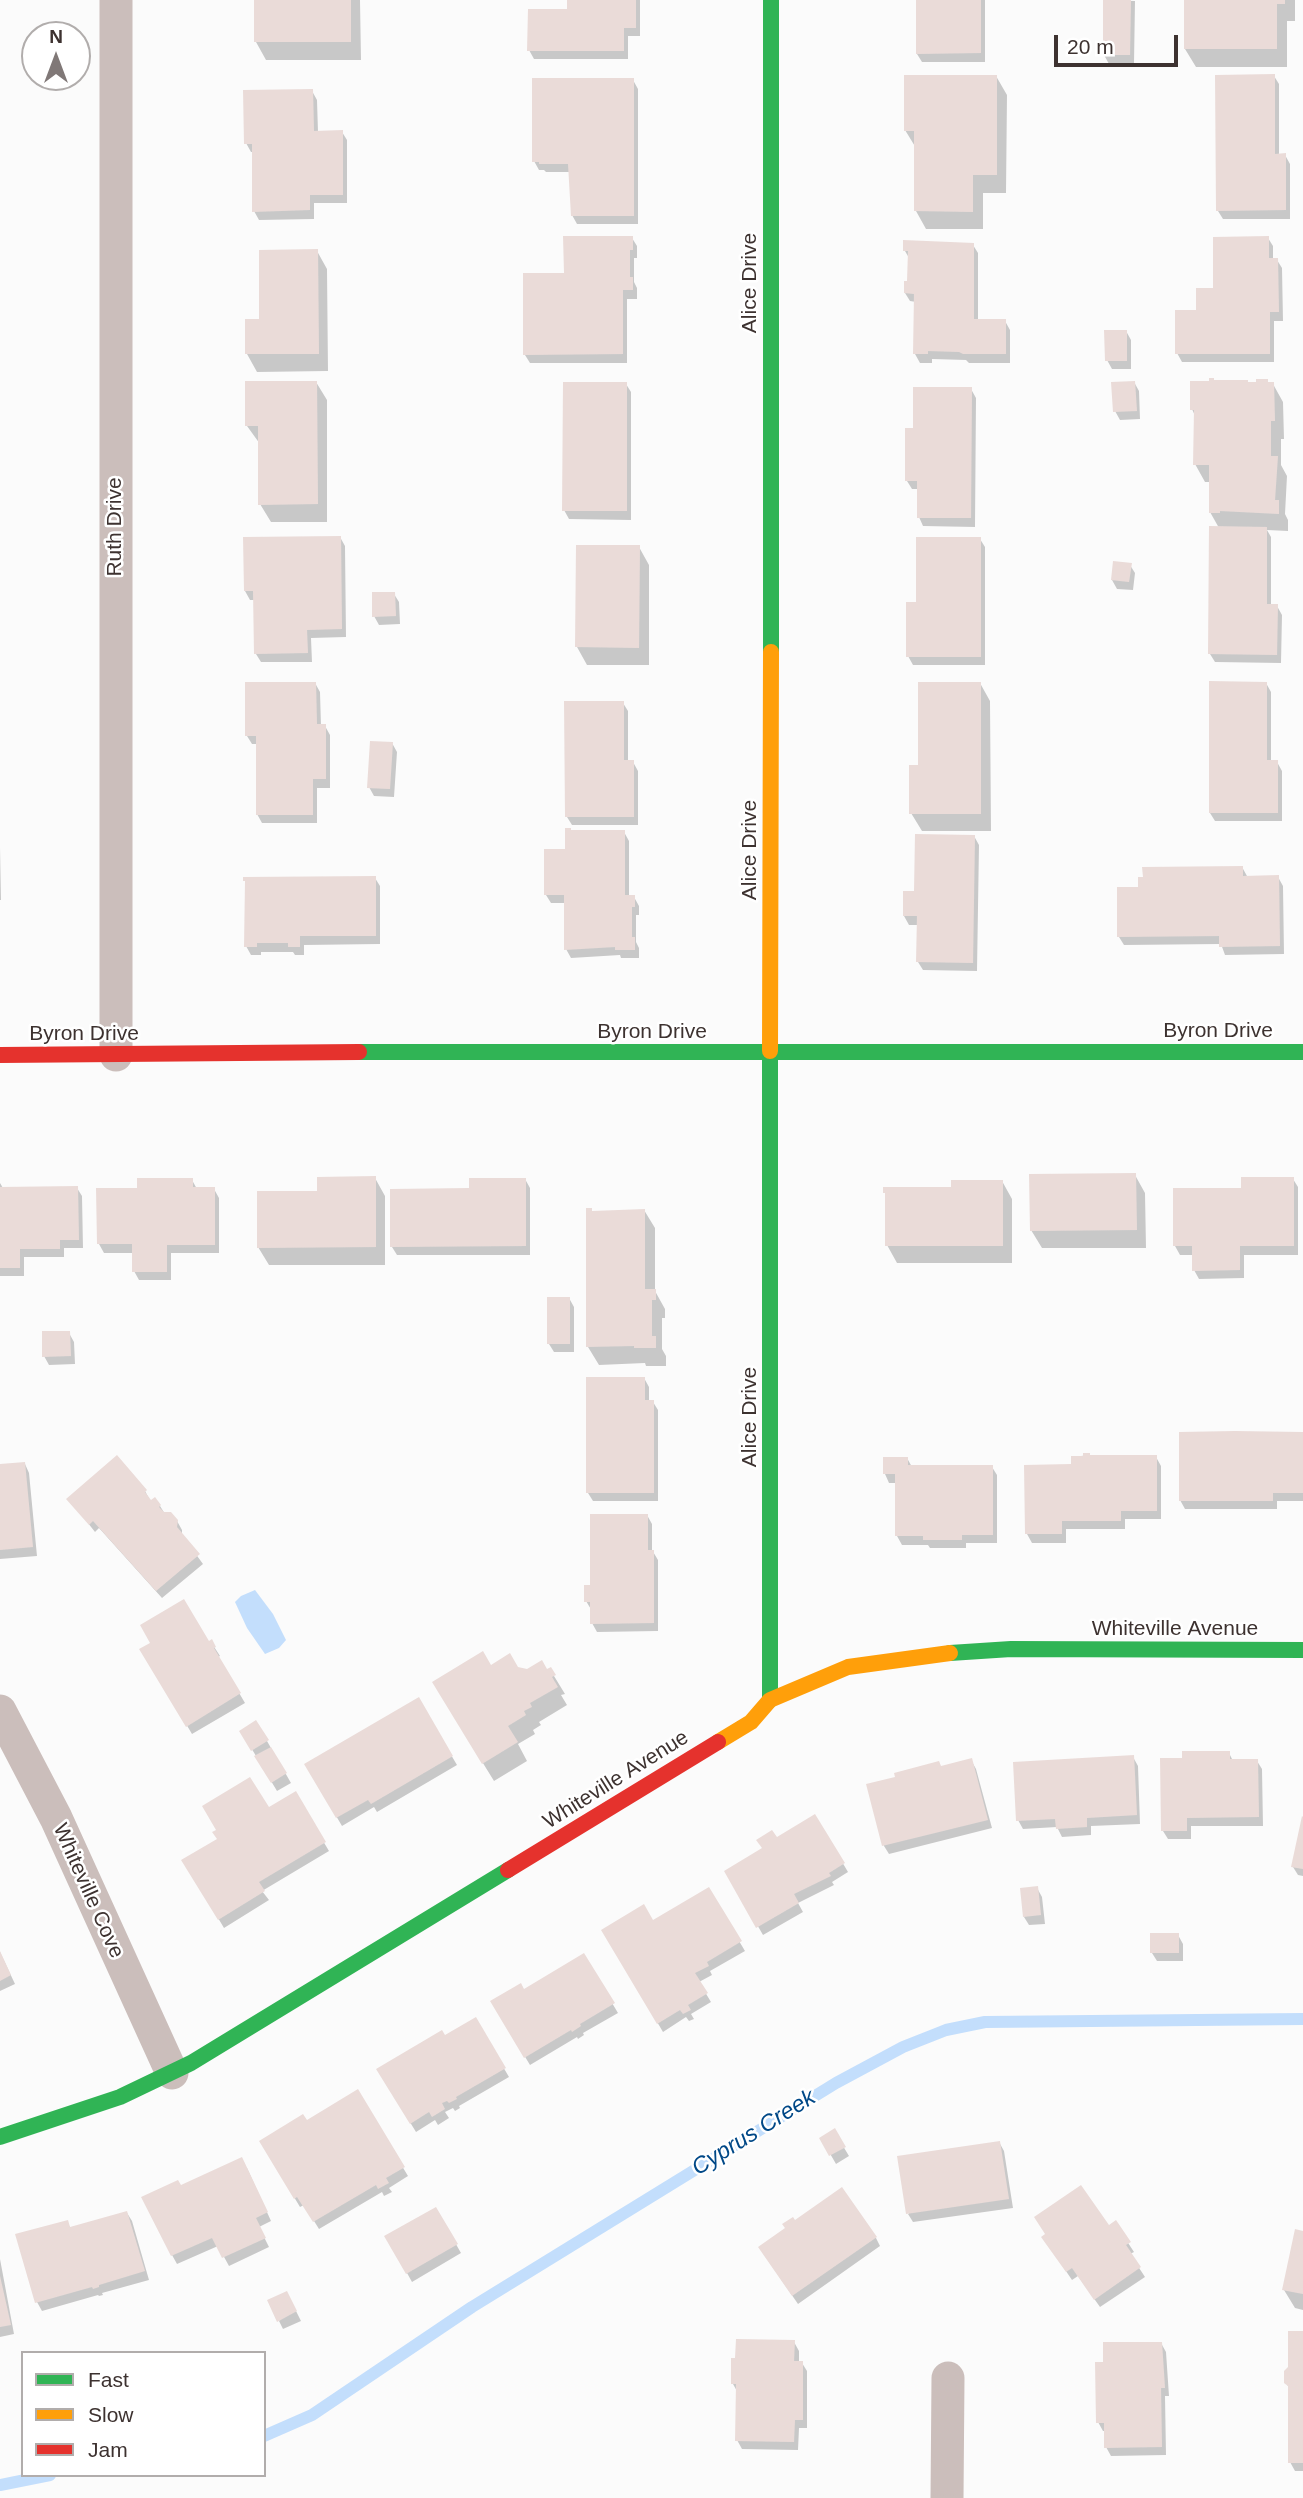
<!DOCTYPE html>
<html>
<head>
<meta charset="utf-8">
<style>
	body { margin:0 }
	#map { position:relative; width:1303px; height:2498px; overflow:hidden; background:#fbfbfb; font-family:Arial,sans-serif }
	canvas { display:block }
	.legend { position:absolute; left:21px; top:2351px; width:245px; height:126px; box-sizing:border-box; background:#fff; border:2px solid #b1adac; margin:0; padding:9px 12px; list-style:none; font-size:21px; color:#3d3230 }
	.legend li { display:flex; align-items:center; gap:14px; height:35px }
	.legend b { width:35px; border:2px solid #b1adac }
	.north { position:absolute; left:21px; top:21px; width:70px; height:70px; box-sizing:border-box; background:#fff; border:2px solid #b1adac; border-radius:50%; rotate:0deg; font-size:19px; font-weight:700; line-height:28px; text-align:center; color:#3d3230 }
	.north::after { content:''; display:block; margin:auto; width:24px; height:32px; background:#807877; clip-path:polygon(50% 0,100% 100%,50% 72%,0 100%) }
	.scale { position:absolute; left:1054px; top:35px; width:124px; height:32px; box-sizing:border-box; border:4px solid #3d3230; border-top:0; padding-left:9px; font-size:21px; line-height:24px; white-space:nowrap; color:#3d3230; -webkit-text-stroke:5px #fff; paint-order:stroke }
</style>
</head>
<body>
<div id="map">
<canvas width="1303" height="2498"></canvas>
<ul class="legend">
<li><b style="height:9px;background:#30b455"></b>Fast</li>
<li><b style="height:9px;background:#ff9f0a"></b>Slow</li>
<li><b style="height:9px;background:#e5322d"></b>Jam</li>
</ul>
<div class="north">N</div>
<div class="scale">20 m</div>
</div>
<script>
const ctx = document.querySelector('canvas').getContext('2d');
ctx.lineJoin = 'round';
function fillPath(path, color) { ctx.fillStyle = color; ctx.fill(path, 'evenodd'); }
const toPath = rows => new Path2D(rows.map(r => 'M' + r).join(''));
function strokePath(path, color, width, dash) { ctx.strokeStyle = color; ctx.lineWidth = width; ctx.lineCap = dash ? 'butt' : 'round'; ctx.setLineDash(dash || []); ctx.stroke(path); }
function drawText(font, color, halo, rows, align = 'center') {
  ctx.font = font + ' Arial,sans-serif'; ctx.lineWidth = 5; ctx.setLineDash([]); ctx.textBaseline = 'middle'; ctx.strokeStyle = halo; ctx.fillStyle = color; for (const [text, x, y, turn = 0] of rows) {
    ctx.save(); ctx.translate(x, y); ctx.rotate((+turn || 0) * Math.PI / 180); ctx.textAlign = isNaN(turn) ? turn : align; if (halo) ctx.strokeText(text, 0, 0); ctx.fillText(text, 0, 0); ctx.restore();
  }
}
fillPath(toPath([
	[255,1590,273,1614,286,1640,279,1648,265,1654,247,1628,235,1602,241,1596]
]), '#c3defc');
fillPath(toPath([
	[256,0,360,0,361,60,266,60,256,42],
	[569,0,640,0,640,36,628,36,628,59,534,59,529,50,569,10],
	[917,0,985,0,985,62,922,62,917,54],
	[1105,0,1135,1,1134,64,1109,64,1104,55],
	[1185,0,1295,0,1295,21,1287,21,1287,67,1196,67,1185,49],
	[996,76,1007,95,1006,193,983,193,983,229,926,229,916,211,916,148,905,130],
	[1274,76,1279,84,1279,155,1285,155,1290,164,1290,219,1223,219,1218,211],
	[633,80,638,89,638,224,577,224,572,215,570,172,546,172,544,170,539,170,534,161],
	[312,91,317,100,318,132,342,132,347,140,347,203,314,203,314,219,259,220,254,211,253,152,251,152,246,143],
	[632,238,637,246,637,258,634,258,634,282,637,288,637,299,627,299,627,363,530,363,525,355,566,275],
	[1268,238,1273,246,1273,260,1277,260,1282,268,1283,321,1274,321,1274,362,1182,362,1177,353,1197,311,1215,290],
	[973,245,978,253,978,321,1005,321,1010,330,1010,363,969,363,966,360,932,359,932,363,920,363,915,354,916,302,910,301,905,293,909,282,909,258,905,251],
	[317,251,327,269,328,371,257,372,247,354,261,320],
	[1126,331,1131,340,1131,369,1112,369,1107,360],
	[316,382,327,400,327,522,271,522,260,504,260,444,247,426],
	[1134,382,1139,391,1140,419,1120,420,1115,411],
	[1214,382,1273,384,1283,402,1284,439,1281,439,1281,465,1287,476,1285,514,1288,520,1288,531,1267,530,1271,537,1271,606,1277,606,1282,615,1281,663,1215,662,1210,654,1219,528,1210,512,1210,482,1205,482,1195,464,1195,416,1192,409],
	[626,384,631,392,631,520,569,519,564,510],
	[971,389,976,398,975,527,923,526,919,517,919,489,912,489,907,481,915,430],
	[340,537,345,546,346,637,311,638,312,662,261,662,256,654,255,600,250,600,245,591],
	[980,539,985,547,985,665,913,665,908,656,918,604],
	[639,547,649,565,649,665,587,665,577,647],
	[1130,565,1135,573,1133,590,1117,589,1112,580],
	[394,594,399,602,400,624,379,625,374,616],
	[315,683,320,692,321,726,325,726,330,735,330,788,317,788,317,823,262,823,257,814,257,744,252,744,247,736],
	[980,683,990,701,991,831,922,831,911,813,920,767],
	[1266,683,1271,692,1271,762,1277,762,1282,771,1282,821,1215,821,1210,813],
	[623,703,628,711,628,762,633,762,638,771,638,825,572,825,567,817],
	[392,743,397,752,394,797,374,796,369,787],
	[624,832,629,841,629,897,634,897,639,906,639,915,636,915,636,942,639,948,639,958,621,958,620,955,571,958,566,949,566,903,551,903,546,895,567,851],
	[974,836,979,845,977,971,923,970,918,962,918,925,909,925,904,916,905,893,916,893],
	[0,846,0,847,1,900,0,900],
	[1242,867,1247,876,1278,877,1283,886,1284,954,1225,955,1221,944,1124,945,1119,937,1139,889],
	[375,878,380,886,380,944,304,945,304,955,295,955,293,952,261,952,261,955,251,955,246,946,247,885,245,881],
	[1135,1175,1145,1193,1146,1248,1042,1248,1031,1230],
	[375,1178,385,1196,385,1265,269,1265,258,1247,319,1193],
	[525,1179,530,1188,530,1255,397,1255,392,1247,471,1190],
	[1293,1179,1298,1187,1298,1255,1244,1255,1244,1278,1199,1279,1194,1270,1194,1255,1180,1255,1175,1246,1243,1190],
	[192,1180,197,1189,214,1189,219,1198,219,1253,171,1253,171,1280,139,1280,134,1271,134,1253,104,1253,99,1244,139,1190],
	[1002,1181,1012,1199,1012,1263,897,1263,887,1245,887,1196,885,1192,953,1188],
	[0,1183,3,1188,77,1188,82,1196,83,1248,64,1248,64,1257,24,1257,24,1276,0,1276],
	[644,1210,655,1228,655,1291,665,1309,665,1318,662,1318,662,1349,666,1356,666,1366,646,1366,645,1363,599,1365,588,1347,592,1212],
	[569,1298,574,1307,574,1352,554,1352,549,1344],
	[69,1333,74,1342,75,1364,49,1365,44,1356],
	[644,1378,649,1387,649,1402,653,1402,658,1410,658,1501,593,1501,588,1493],
	[1303,1434,1303,1501,1277,1501,1277,1509,1185,1509,1180,1500],
	[1089,1455,1156,1457,1161,1466,1161,1519,1125,1519,1125,1529,1066,1529,1066,1543,1032,1543,1027,1534,1073,1466,1073,1457],
	[907,1458,912,1467,992,1467,997,1475,997,1543,966,1543,966,1548,930,1548,928,1545,902,1545,897,1536,896,1483,889,1483,885,1474],
	[25,1464,29,1473,37,1556,0,1559,0,1466],
	[145,1491,151,1502,160,1506,165,1514,177,1521,182,1530,182,1535,203,1564,162,1598,99,1528,95,1532,69,1499],
	[647,1515,652,1524,652,1550,658,1560,658,1631,597,1632,592,1623,592,1611,586,1601,592,1586],
	[211,1642,220,1656,218,1657,245,1703,192,1734,142,1650],
	[517,1669,547,1672,554,1676,565,1694,561,1695,567,1705,539,1722,541,1725,533,1730,535,1734,518,1744,527,1761,494,1781,444,1700],
	[418,1699,457,1765,377,1812,374,1807,342,1826,306,1765],
	[241,1731,267,1741,291,1783,277,1791],
	[1229,1753,1233,1761,1257,1761,1262,1769,1263,1826,1191,1826,1191,1839,1168,1839,1163,1831,1184,1760],
	[1133,1757,1138,1766,1140,1824,1091,1826,1091,1835,1062,1837,1057,1827,1023,1829,1018,1820],
	[971,1760,976,1769,992,1828,889,1854,884,1846,868,1786],
	[295,1794,329,1851,262,1891,269,1900,224,1928,184,1861],
	[815,1816,848,1872,832,1882,834,1885,798,1903,803,1912,763,1935,726,1871],
	[1303,1819,1303,1876,1298,1875,1293,1867],
	[1037,1888,1042,1897,1045,1924,1029,1925,1024,1917],
	[708,1889,745,1951,710,1971,712,1975,699,1982,711,2002,691,2014,694,2019,689,2021,686,2017,663,2032,603,1930,653,1923],
	[1178,1935,1183,1944,1183,1961,1157,1961,1152,1953],
	[0,1952,15,1984,0,1991],
	[584,1956,618,2013,583,2033,584,2035,578,2039,577,2037,530,2065,492,2002,524,1991],
	[475,2019,509,2077,459,2106,460,2108,455,2111,453,2108,445,2112,449,2118,438,2125,435,2120,416,2132,378,2070,444,2038],
	[357,2091,408,2176,389,2188,392,2192,384,2196,382,2192,319,2229,304,2205,300,2207,261,2142,306,2122],
	[834,2131,849,2156,836,2164,821,2138],
	[999,2142,1004,2151,1013,2208,913,2222,908,2214],
	[247,2168,271,2221,259,2227,269,2247,229,2266,218,2246,177,2264,172,2255,181,2187],
	[436,2209,461,2253,412,2282,387,2237],
	[127,2213,132,2221,149,2280,102,2293,103,2295,99,2296,98,2295,42,2311,37,2302,67,2222,71,2229],
	[794,2222,876,2238,880,2246,798,2304,765,2256],
	[1115,2223,1134,2252,1130,2254,1145,2277,1100,2307,1078,2276,1072,2280,1049,2246,1108,2228],
	[1303,2233,1303,2310,1295,2308,1284,2290],
	[0,2259,14,2334,0,2337],
	[291,2301,301,2321,283,2329,279,2321],
	[1303,2333,1303,2471,1295,2471,1290,2462,1290,2389,1286,2383],
	[794,2342,799,2351,799,2363,802,2363,807,2371,807,2428,799,2428,798,2450,742,2449,737,2440,738,2393,733,2384],
	[1161,2343,1166,2352,1169,2396,1165,2396,1166,2455,1111,2456,1106,2447,1106,2431,1103,2431,1098,2422]
]), '#0003');
strokePath(toPath([
	[264,2436,312,2415,472,2307,836,2083,903,2047,946,2030,985,2022,1303,2019],
	[0,2485,50,2475]
]), '#c3defc', 12);
fillPath(toPath([
	[254,0,351,0,351,42,254,42],
	[567,0,636,0,636,28,624,28,624,51,527,51,528,9,567,9],
	[916,0,981,0,981,53,916,54],
	[1103,0,1131,0,1130,55,1103,55],
	[1184,0,1285,0,1285,4,1277,4,1277,49,1184,49],
	[1275,74,1275,154,1286,153,1286,210,1216,211,1215,75],
	[904,75,997,75,997,175,973,175,973,212,914,211,914,131,904,131],
	[532,78,634,78,634,216,571,216,568,164,539,164,539,162,532,162],
	[313,89,314,131,343,130,343,195,310,195,310,210,252,212,252,144,244,144,243,90],
	[563,236,633,236,633,250,630,250,630,277,633,277,633,290,623,290,623,354,523,355,523,273,564,273],
	[1269,236,1269,258,1278,258,1279,312,1270,312,1270,354,1175,354,1175,310,1196,310,1196,288,1213,288,1213,237],
	[903,240,974,243,974,319,1006,319,1006,354,963,354,959,352,928,351,928,354,913,354,914,294,904,293,904,281,907,281,908,251,903,251],
	[318,249,319,354,245,354,245,319,259,319,259,250],
	[1104,330,1127,330,1127,361,1105,361],
	[1209,378,1214,378,1214,380,1248,380,1248,382,1256,382,1256,379,1268,379,1268,382,1274,382,1275,421,1271,421,1271,456,1278,456,1275,500,1279,500,1279,514,1220,511,1220,513,1209,513,1209,465,1193,465,1194,410,1190,410,1190,381,1209,381],
	[245,381,317,381,318,504,258,505,258,426,245,426],
	[1135,381,1137,411,1113,412,1111,382],
	[563,382,627,382,627,511,562,511],
	[913,387,972,387,971,518,917,518,917,481,905,481,905,428,913,428],
	[1209,526,1267,527,1267,604,1278,604,1277,655,1208,654],
	[341,536,342,629,307,630,308,653,254,654,253,591,244,591,243,537],
	[916,537,981,537,981,657,906,657,906,602,916,602],
	[576,545,640,545,639,648,575,647],
	[1113,561,1132,563,1129,582,1111,580],
	[372,592,395,592,396,616,372,617],
	[1209,681,1267,682,1267,760,1278,760,1278,813,1209,813],
	[245,682,316,682,317,724,326,724,326,779,313,779,313,815,256,815,256,736,245,736],
	[918,682,981,682,981,814,909,814,909,765,918,765],
	[564,701,624,701,624,760,634,760,634,817,565,817],
	[370,741,393,742,390,789,367,788],
	[565,828,571,828,571,830,625,830,625,895,635,895,635,907,632,907,632,937,635,937,635,950,615,950,615,947,564,950,564,895,544,895,544,849,565,849],
	[915,834,975,835,973,963,916,962,917,916,903,916,903,891,914,891],
	[1243,866,1243,876,1279,875,1280,946,1219,947,1219,936,1117,937,1117,887,1138,887,1138,877,1143,877,1142,867],
	[376,876,376,936,300,936,300,947,288,947,288,943,257,943,257,947,244,947,245,881,243,881,243,877],
	[1136,1173,1137,1230,1030,1231,1029,1174],
	[376,1176,376,1247,257,1248,257,1191,317,1191,317,1177],
	[1241,1177,1294,1177,1294,1246,1240,1246,1240,1270,1192,1271,1192,1246,1173,1246,1173,1188,1241,1188],
	[137,1178,193,1178,193,1187,215,1187,215,1245,167,1245,167,1272,132,1272,132,1244,97,1244,96,1188,137,1188],
	[469,1178,526,1178,526,1246,390,1247,390,1189,469,1188],
	[951,1180,1003,1180,1003,1246,885,1246,885,1193,883,1193,883,1187,951,1187],
	[78,1186,79,1240,60,1240,60,1249,20,1249,20,1268,0,1268,0,1187],
	[586,1208,592,1208,592,1211,645,1209,645,1289,656,1289,656,1300,652,1300,652,1336,656,1336,656,1348,634,1348,634,1346,586,1347],
	[547,1297,570,1297,570,1344,547,1344],
	[42,1331,70,1331,71,1356,42,1357],
	[586,1377,645,1377,645,1400,654,1400,654,1493,586,1493],
	[1235,1431,1303,1432,1303,1493,1273,1493,1273,1501,1179,1501,1179,1432],
	[1083,1453,1090,1453,1090,1455,1157,1455,1157,1511,1121,1511,1121,1521,1062,1521,1062,1534,1025,1534,1024,1465,1071,1464,1071,1456,1083,1456],
	[117,1455,147,1490,145,1492,151,1500,155,1497,161,1505,159,1507,164,1512,171,1512,178,1520,177,1527,200,1554,156,1591,93,1521,89,1525,66,1499],
	[883,1457,908,1457,908,1465,993,1465,993,1535,962,1535,962,1540,923,1540,923,1536,895,1536,895,1474,883,1474],
	[25,1462,33,1547,0,1550,0,1464],
	[590,1514,648,1514,648,1550,654,1550,654,1623,590,1624,590,1602,584,1602,584,1585,590,1585],
	[184,1599,209,1641,212,1639,216,1647,214,1648,241,1693,186,1727,139,1649,150,1643,140,1625],
	[483,1651,491,1665,510,1653,518,1667,527,1669,542,1660,547,1669,551,1667,556,1675,552,1677,558,1687,530,1703,532,1707,524,1711,526,1715,508,1726,518,1742,482,1764,432,1682],
	[419,1697,453,1756,371,1804,368,1800,336,1818,304,1764],
	[256,1720,269,1740,251,1751,239,1731],
	[271,1747,287,1773,271,1783,254,1756],
	[1182,1751,1230,1751,1230,1759,1258,1759,1259,1817,1187,1818,1187,1831,1161,1831,1160,1758,1182,1758],
	[1134,1755,1137,1815,1087,1818,1087,1827,1056,1829,1055,1819,1016,1821,1013,1762],
	[972,1758,988,1820,882,1846,866,1784,895,1777,894,1773,939,1761,941,1766],
	[250,1777,269,1807,296,1791,326,1842,259,1882,265,1891,218,1920,181,1860,217,1839,212,1832,216,1830,202,1806],
	[815,1814,845,1863,829,1873,831,1876,794,1894,799,1903,756,1928,724,1871,762,1848,756,1840,772,1830,777,1837],
	[1302,1816,1303,1817,1303,1869,1291,1867],
	[1038,1886,1041,1915,1023,1917,1020,1888],
	[709,1887,742,1941,707,1962,709,1966,695,1973,708,1993,688,2005,691,2010,683,2014,680,2010,657,2024,601,1930,644,1904,653,1920],
	[1150,1933,1179,1933,1179,1953,1150,1953],
	[0,1951,11,1975,0,1981],
	[584,1953,615,2003,580,2024,581,2026,572,2032,571,2030,524,2058,490,2001,521,1983,524,1989],
	[476,2017,506,2068,456,2097,457,2099,449,2103,447,2101,442,2103,445,2109,432,2117,429,2112,410,2124,376,2069,442,2030,445,2035],
	[358,2089,405,2167,386,2178,389,2183,378,2189,376,2185,313,2222,297,2197,294,2199,259,2141,303,2114,307,2120],
	[835,2128,846,2147,829,2156,819,2138],
	[1000,2141,1009,2199,906,2214,897,2156],
	[242,2157,268,2212,256,2218,266,2238,222,2258,212,2238,171,2256,141,2197,178,2180,181,2185],
	[1081,2185,1109,2225,1116,2220,1131,2242,1126,2245,1141,2267,1094,2300,1072,2268,1066,2272,1041,2237,1045,2234,1034,2217],
	[842,2187,877,2237,792,2296,758,2247,785,2228,782,2224,793,2217,795,2220],
	[436,2207,458,2244,406,2274,384,2236],
	[127,2211,145,2271,99,2285,99,2287,93,2289,92,2287,35,2303,15,2234,68,2220,70,2227],
	[1295,2229,1303,2231,1303,2294,1282,2290],
	[0,2276,11,2325,0,2327],
	[287,2291,297,2311,277,2322,267,2300],
	[1288,2331,1303,2331,1303,2463,1288,2463,1288,2386,1284,2383,1284,2371,1288,2367],
	[736,2339,795,2340,794,2361,803,2361,803,2420,795,2420,794,2442,735,2441,736,2384,731,2384,731,2358,735,2358],
	[1103,2342,1162,2342,1165,2388,1161,2388,1162,2447,1104,2448,1104,2423,1096,2423,1095,2362,1103,2362]
]), '#eadbd8');
strokePath(toPath([
	[116,1055,116,0],
	[0,1711,56,1818,172,2073],
	[947,2498,948,2378]
]), '#cbbebb', 33);
strokePath(toPath([
	[771,652,771,0],
	[359,1052,1303,1052],
	[950,1653,1011,1649,1303,1650],
	[770,1700,770,1051],
	[0,2137,120,2097,191,2063,508,1870]
]), '#30b455', 16);
strokePath(toPath([
	[770,1051,771,652],
	[718,1742,751,1722,770,1700,848,1667,950,1653]
]), '#ff9f0a', 16);
strokePath(toPath([
	[0,1055,359,1052],
	[508,1870,718,1742]
]), '#e5322d', 16);
drawText('21px', '#3d3230', '#fff', [
	["Alice Drive",750,283,-90],
	["Ruth Drive",115,527,-90],
	["Alice Drive",750,850,-90],
	["Byron Drive",1218,1031],
	["Byron Drive",652,1032],
	["Byron Drive",84,1034],
	["Alice Drive",750,1417,-90],
	["Whiteville Avenue",1175,1629],
	["Whiteville Avenue",616,1780,-32],
	["Whiteville Cove",88,1891,66]
]);
drawText('italic 23px', '#004887', '#fff', [
	["Cyprus Creek",754,2133,-32]
]);
</script>
</body>
</html>
